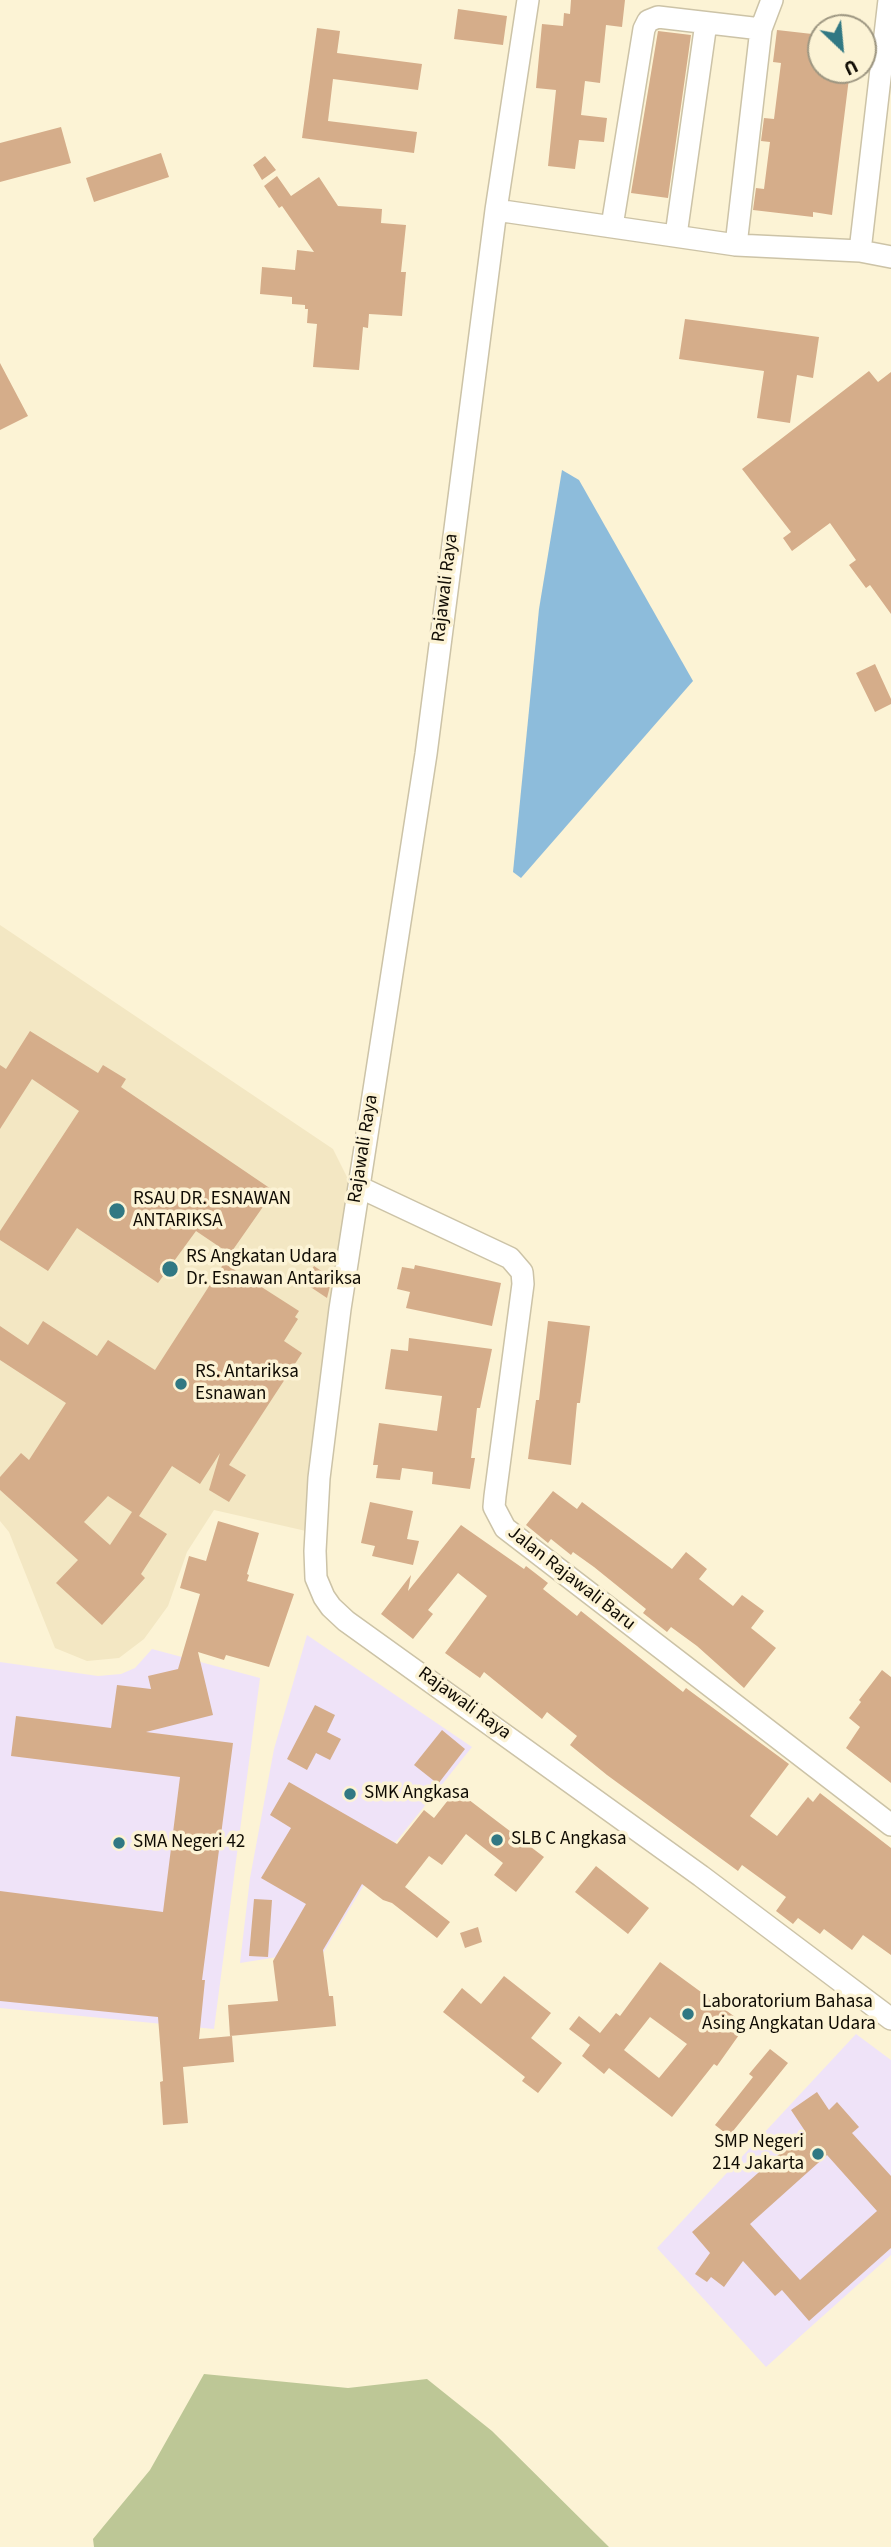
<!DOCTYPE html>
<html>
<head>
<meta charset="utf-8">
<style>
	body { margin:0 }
	#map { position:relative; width:891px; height:2547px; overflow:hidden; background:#fcf3d5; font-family:"Source Sans 3",sans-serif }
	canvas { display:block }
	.north { position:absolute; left:807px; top:14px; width:70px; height:70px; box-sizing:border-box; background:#fcf3d5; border:2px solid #9d9681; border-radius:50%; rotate:154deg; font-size:19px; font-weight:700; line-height:28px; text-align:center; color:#0f0b03 }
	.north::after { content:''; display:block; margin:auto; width:24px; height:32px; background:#317883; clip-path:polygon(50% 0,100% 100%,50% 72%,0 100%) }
</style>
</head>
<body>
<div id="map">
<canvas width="891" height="2547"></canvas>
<div class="north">U</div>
</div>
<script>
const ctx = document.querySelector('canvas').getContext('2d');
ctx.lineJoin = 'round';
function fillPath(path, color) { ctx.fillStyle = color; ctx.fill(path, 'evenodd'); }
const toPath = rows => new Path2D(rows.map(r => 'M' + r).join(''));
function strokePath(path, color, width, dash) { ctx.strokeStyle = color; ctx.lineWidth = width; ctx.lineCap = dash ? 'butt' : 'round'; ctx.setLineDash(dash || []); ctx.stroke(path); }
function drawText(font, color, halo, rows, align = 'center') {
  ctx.font = font + ' "Source Sans 3",sans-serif'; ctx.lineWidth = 7; ctx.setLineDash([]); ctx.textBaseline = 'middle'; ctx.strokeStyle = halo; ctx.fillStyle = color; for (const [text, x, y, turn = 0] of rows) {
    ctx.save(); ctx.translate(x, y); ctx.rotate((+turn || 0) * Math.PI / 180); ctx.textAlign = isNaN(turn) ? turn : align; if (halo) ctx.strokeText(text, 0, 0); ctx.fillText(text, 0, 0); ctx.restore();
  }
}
fillPath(toPath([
	[0,925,333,1149,351,1185,306,1531,214,1510,187,1552,168,1606,144,1639,119,1658,87,1661,55,1648,9,1532,0,1521]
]), '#f3e7c3');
fillPath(toPath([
	[307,1635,472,1747,395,1843,391,1840,323,1953,290,1955,240,1963,250,1878,274,1749],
	[152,1649,260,1678,214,2029,0,2008,0,1662,98,1676,121,1674,135,1668],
	[856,2034,891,2060,891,2255,766,2367,657,2248]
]), '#efe3f8');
fillPath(toPath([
	[204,2374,348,2388,427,2379,492,2431,609,2547,94,2547,93,2539,150,2470]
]), '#bdc796');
fillPath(toPath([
	[562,470,579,480,693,681,521,878,513,872,539,609]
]), '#8dbcdb');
fillPath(toPath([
	[571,0,625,0,622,27,606,25,600,83,585,81,581,115,607,118,604,142,579,140,575,169,548,166,556,90,536,88,542,24,563,26,564,13,570,14],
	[458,9,507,16,503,45,454,39],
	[317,28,340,31,337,53,422,64,418,90,333,79,328,121,417,132,414,153,302,138],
	[777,30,821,35,821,70,850,70,832,215,813,212,813,217,753,210,756,188,764,189,770,142,761,141,764,118,774,119,781,63,773,62],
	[658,31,691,35,668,198,631,193],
	[61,127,71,163,0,182,0,143],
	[161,153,169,177,94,202,86,178],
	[265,156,276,170,262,180,253,165],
	[277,176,291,196,319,177,338,206,382,209,381,223,406,225,401,272,406,272,402,316,369,314,368,328,363,327,359,370,313,367,317,324,307,323,308,309,305,309,305,305,292,304,292,297,260,294,262,267,295,270,297,250,314,252,282,206,279,208,264,186],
	[685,319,819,337,813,378,797,375,790,423,757,418,764,371,679,359],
	[0,363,28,416,0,430],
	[869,371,878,382,891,372,891,614,870,585,866,588,849,565,856,560,830,523,792,551,783,538,791,532,742,469],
	[875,664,891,699,891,704,875,712,856,673],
	[30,1031,98,1073,103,1065,126,1079,121,1087,274,1191,230,1254,196,1231,158,1283,77,1228,48,1271,0,1240,0,1231,79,1111,32,1079,0,1129,0,1065,6,1069],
	[224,1263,299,1311,295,1317,298,1319,284,1341,302,1353,229,1465,246,1475,229,1502,209,1490,220,1453,200,1484,172,1466,139,1516,167,1534,141,1574,145,1578,102,1625,56,1583,78,1560,0,1490,0,1477,21,1453,29,1460,66,1403,0,1360,0,1326,28,1345,43,1321,97,1356,108,1340,155,1370],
	[108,1496,132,1512,110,1545,84,1522],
	[415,1265,501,1283,492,1326,406,1308,410,1292,397,1289,402,1267,414,1269],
	[314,1266,332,1278,327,1298,303,1282],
	[548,1321,590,1326,580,1403,577,1403,571,1465,528,1459,536,1400,539,1400],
	[409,1338,492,1349,480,1408,477,1408,471,1458,475,1458,470,1489,432,1484,433,1472,402,1468,400,1480,376,1478,378,1465,373,1465,379,1423,437,1431,442,1396,385,1389,391,1349,408,1351],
	[553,1491,577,1509,582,1502,672,1569,686,1552,707,1569,699,1579,733,1606,742,1595,764,1611,751,1628,776,1648,744,1688,697,1646,671,1627,667,1632,643,1613,646,1609,594,1567,573,1552,571,1555,551,1539,548,1543,526,1525],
	[370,1502,413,1511,407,1539,419,1541,413,1565,372,1556,375,1546,361,1543],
	[218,1521,259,1533,247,1574,249,1575,247,1581,294,1594,269,1667,226,1655,224,1660,198,1652,213,1715,146,1732,233,1743,202,1980,205,1980,199,2039,232,2036,234,2062,183,2067,188,2123,163,2125,160,2082,163,2081,158,2017,0,2001,0,1891,163,1912,180,1777,11,1756,16,1716,111,1728,117,1685,151,1689,148,1676,178,1669,200,1594,180,1588,189,1556,206,1561],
	[461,1525,524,1569,526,1566,548,1583,543,1589,577,1616,581,1611,683,1692,686,1688,789,1764,750,1816,777,1836,808,1797,813,1802,820,1793,891,1848,891,1955,863,1935,852,1950,824,1929,820,1934,798,1918,793,1924,776,1911,786,1897,742,1865,738,1871,607,1775,570,1745,577,1736,547,1712,542,1719,484,1672,480,1678,445,1653,487,1596,458,1573,428,1610,433,1614,413,1639,381,1614,411,1575,408,1591],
	[882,1670,891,1677,891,1783,846,1748,860,1727,849,1718,861,1702,859,1700],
	[315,1705,335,1715,327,1732,341,1739,330,1760,316,1753,307,1770,287,1759],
	[442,1730,465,1749,438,1784,414,1765],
	[289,1782,397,1844,424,1810,434,1818,456,1790,544,1857,516,1892,494,1875,503,1863,466,1834,442,1865,429,1856,405,1887,450,1922,437,1938,392,1903,383,1900,362,1884,323,1950,329,1996,333,1996,336,2026,230,2036,228,2005,278,2001,273,1961,306,1904,261,1878,291,1828,270,1815],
	[596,1866,649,1908,628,1934,575,1892],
	[254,1899,272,1900,268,1957,249,1956],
	[478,1927,482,1942,465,1948,460,1933],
	[660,1962,746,2025,717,2066,714,2064,672,2117,609,2068,604,2074,582,2056,590,2045,569,2029,579,2016,600,2033,616,2013,620,2016],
	[650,2017,687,2044,659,2078,624,2050],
	[504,1976,551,2013,531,2038,562,2063,538,2093,522,2081,525,2077,443,2012,462,1988,481,2004],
	[770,2049,788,2063,729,2136,715,2125,753,2077,749,2074],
	[817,2092,829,2110,837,2102,859,2127,852,2133,891,2176,891,2248,809,2321,782,2290,775,2296,743,2261,724,2287,711,2277,707,2282,695,2274,710,2253,692,2232,805,2131,791,2110],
	[827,2155,877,2211,800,2280,750,2224]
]), '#d5ad8a');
const street = toPath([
	[528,0,496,210,426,754,340,1309,319,1478,315,1551,316,1578,324,1597,331,1607,346,1621,701,1876,891,2019],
	[496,210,736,245,860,251,891,257],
	[612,226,644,29,648,21,658,17,761,29],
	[676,235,706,23],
	[736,245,761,29,772,0],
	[860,251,889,0],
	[359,1187,510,1258,522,1272,523,1284,495,1496,494,1507,505,1528,891,1825]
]);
strokePath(street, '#ccc3a7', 24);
strokePath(street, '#fff', 21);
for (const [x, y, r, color] of [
	[117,1211,9,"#317883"],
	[170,1269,9,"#317883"],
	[181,1384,7,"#317883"],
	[350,1794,7,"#317883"],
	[497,1840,7,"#317883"],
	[119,1843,7,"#317883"],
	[688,2014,7,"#317883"],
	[818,2154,7,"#317883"]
]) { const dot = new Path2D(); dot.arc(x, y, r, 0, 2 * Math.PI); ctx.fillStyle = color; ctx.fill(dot); strokePath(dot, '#fcf3d5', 2.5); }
drawText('19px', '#0f0b03', '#fcf3d5', [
	["Rajawali Raya",446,588,-83],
	["Rajawali Raya",364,1149,-81],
	["Jalan Rajawali Baru",571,1579,38],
	["Rajawali Raya",464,1704,36]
]);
drawText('19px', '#0f0b03', '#fcf3d5', [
	["RSAU DR. ESNAWAN",133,1200],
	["ANTARIKSA",133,1222],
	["RS Angkatan Udara",186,1258],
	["Dr. Esnawan Antariksa",186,1280],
	["RS. Antariksa",195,1373],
	["Esnawan",195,1395],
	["SMK Angkasa",364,1794],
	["SLB C Angkasa",511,1840],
	["SMA Negeri 42",133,1843],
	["Laboratorium Bahasa",702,2003],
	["Asing Angkatan Udara",702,2025],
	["SMP Negeri",804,2143,"right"],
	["214 Jakarta",804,2165,"right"]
], 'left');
</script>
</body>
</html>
